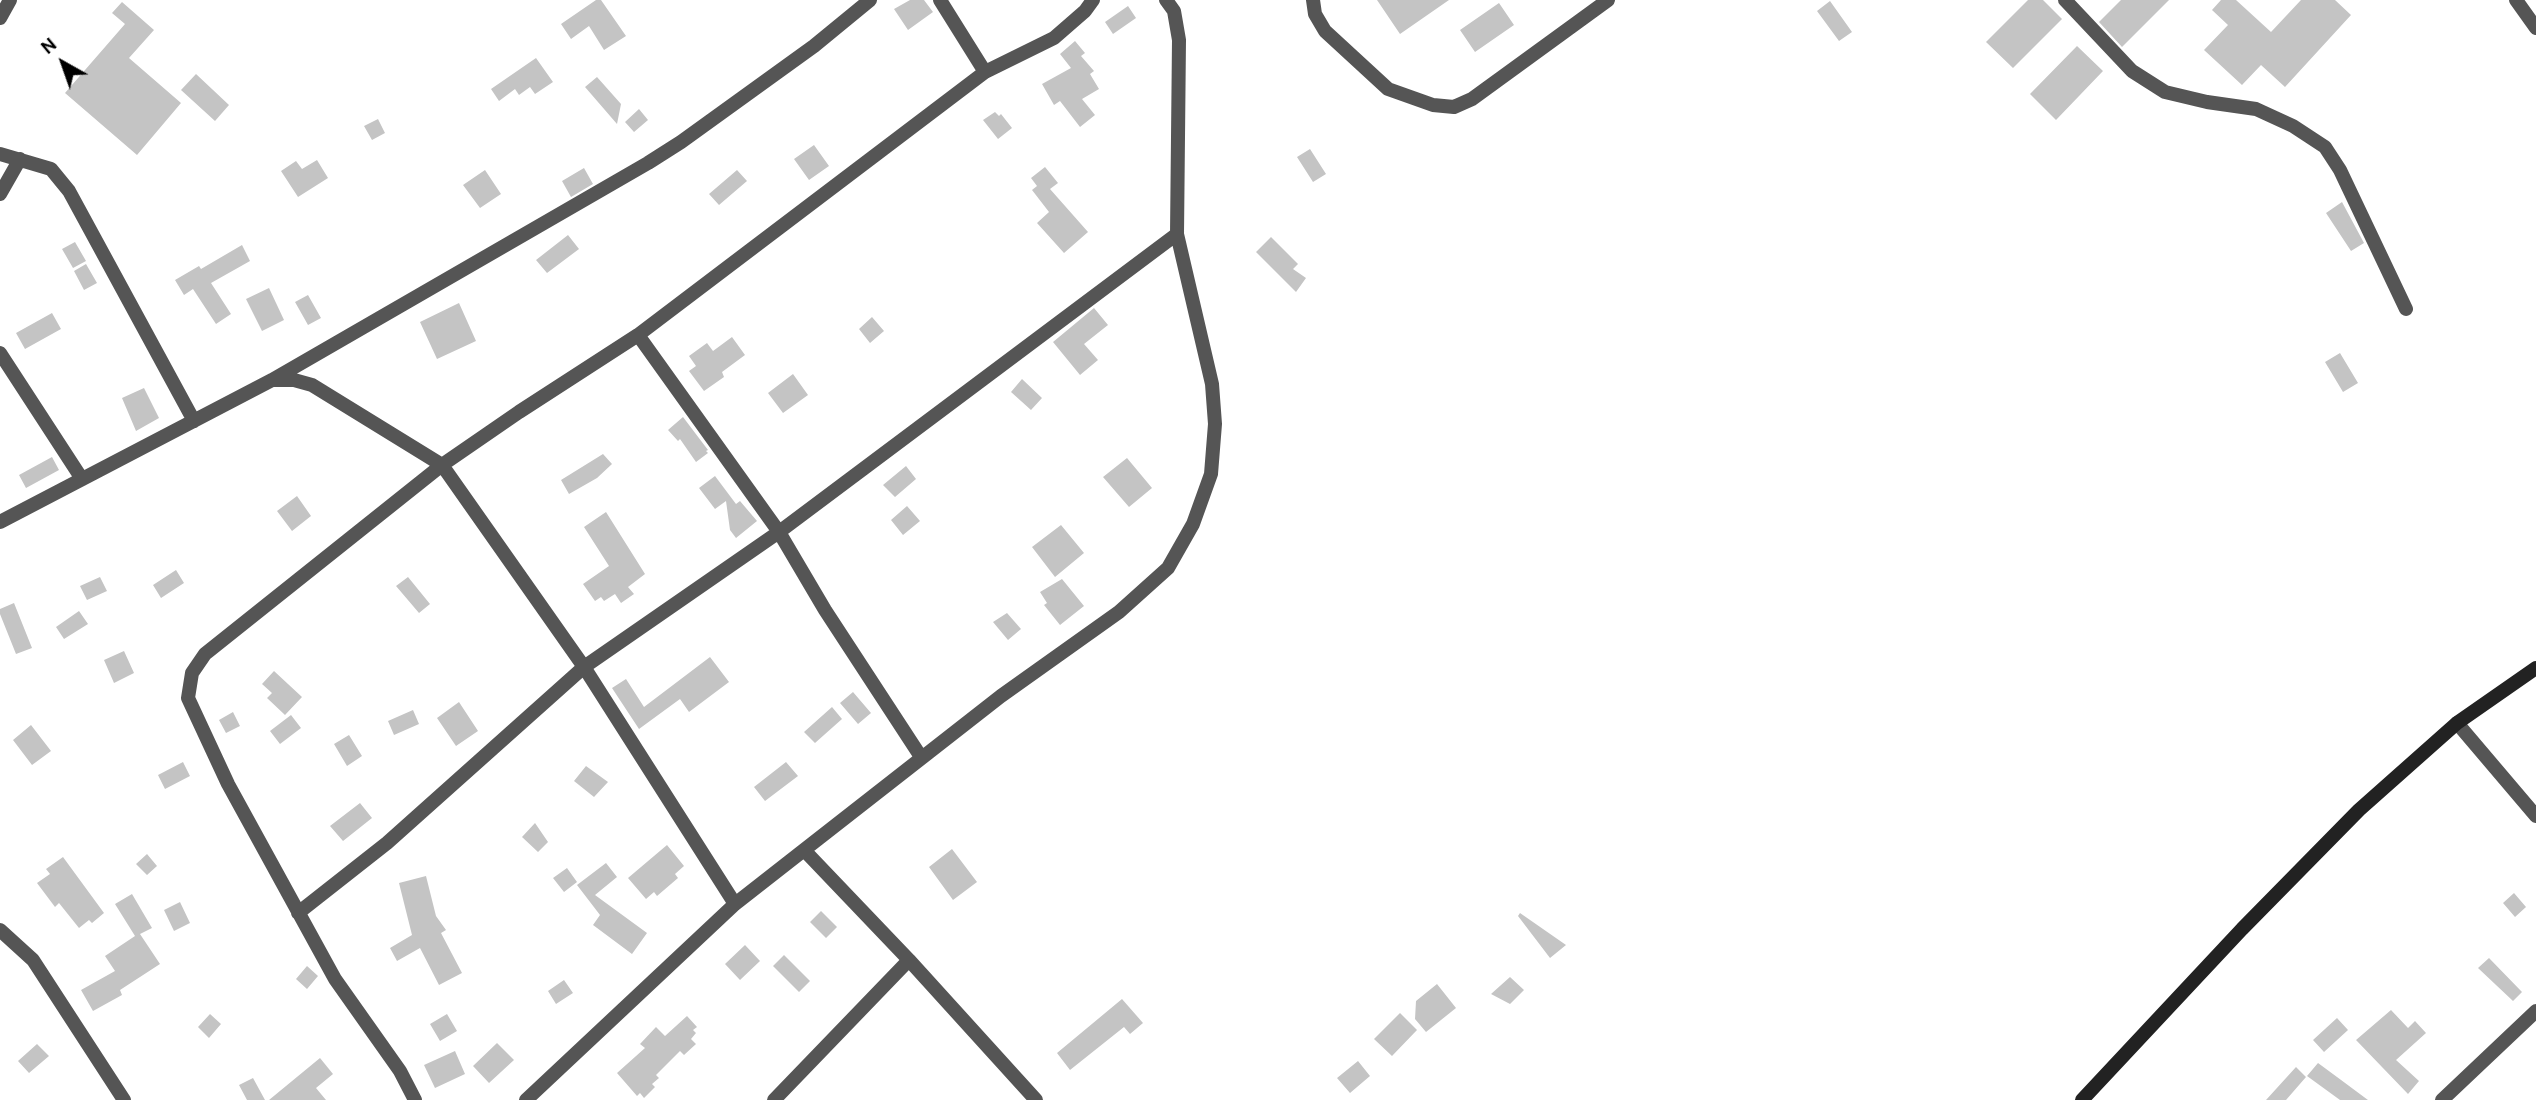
<!DOCTYPE html>
<html>
<head>
<meta charset="utf-8">
<style>
	body { margin:0 }
	#map { position:relative; width:2536px; height:1100px; overflow:hidden; background:#fff; font-family:Overpass,sans-serif }
	canvas { display:block }
	.north { position:absolute; left:28px; top:28px; width:70px; height:70px; -webkit-text-stroke:5px #fff; paint-order:stroke; rotate:320deg; font-size:19px; font-weight:700; line-height:28px; text-align:center; color:#000 }
	.north::after { content:''; display:block; margin:auto; width:24px; height:32px; background:#000; clip-path:polygon(50% 0,100% 100%,50% 72%,0 100%) }
</style>
</head>
<body>
<div id="map">
<canvas width="2536" height="1100"></canvas>
<div class="north">N</div>
</div>
<script>
const ctx = document.querySelector('canvas').getContext('2d');
ctx.lineJoin = 'round';
function fillPath(path, color) { ctx.fillStyle = color; ctx.fill(path, 'evenodd'); }
const toPath = rows => new Path2D(rows.map(r => 'M' + r).join(''));
function strokePath(path, color, width, dash) { ctx.strokeStyle = color; ctx.lineWidth = width; ctx.lineCap = dash ? 'butt' : 'round'; ctx.setLineDash(dash || []); ctx.stroke(path); }
fillPath(toPath([
	[596,0,601,0,626,36,604,50,589,26,571,39,561,24],
	[910,0,924,0,933,12,908,30,894,9],
	[1377,0,1449,0,1400,34],
	[2028,0,2043,0,2062,19,2013,68,1986,42],
	[2121,0,2169,0,2122,47,2099,22],
	[2221,0,2236,0,2271,32,2301,0,2335,0,2351,15,2285,87,2261,65,2242,85,2204,50,2228,25,2212,10],
	[1830,1,1852,32,1839,41,1817,11],
	[122,2,154,30,129,58,181,103,137,155,65,93,125,24,112,13],
	[1499,3,1514,25,1475,52,1460,30],
	[1128,6,1136,18,1113,34,1105,22],
	[1075,41,1085,53,1081,56,1094,71,1090,74,1099,89,1082,99,1095,115,1080,127,1060,101,1054,105,1042,84,1071,68,1060,54],
	[2077,46,2103,71,2056,120,2030,94],
	[536,58,553,82,535,94,530,87,519,95,515,89,499,101,491,89],
	[196,74,229,105,215,121,181,90],
	[597,77,621,104,617,124,585,87],
	[639,109,648,120,634,132,625,122],
	[995,112,999,116,1001,114,1012,128,998,139,983,120],
	[378,119,385,133,372,140,364,126],
	[814,145,829,166,809,180,794,159],
	[1310,149,1326,174,1313,182,1297,157],
	[317,160,328,178,298,197,281,171,296,161,302,169],
	[1045,167,1058,183,1050,189,1088,232,1064,253,1037,223,1049,212,1032,190,1037,186,1031,178],
	[584,168,593,184,571,197,562,181],
	[485,170,501,194,480,208,463,185],
	[737,170,747,181,719,205,709,194],
	[2342,202,2364,243,2351,251,2326,213],
	[568,235,579,249,547,273,536,260],
	[1271,237,1298,264,1293,269,1306,278,1296,292,1256,252],
	[75,242,86,261,73,268,62,249],
	[242,245,250,261,211,283,231,314,216,324,193,289,184,295,175,280,199,266,201,269],
	[86,264,97,283,84,290,74,271],
	[269,288,284,320,262,331,246,299],
	[308,295,321,318,308,325,295,302],
	[459,303,476,341,437,359,420,322],
	[1094,308,1108,325,1084,344,1098,360,1080,375,1053,342],
	[52,313,61,329,25,349,16,333],
	[872,317,884,331,870,343,859,329],
	[732,337,745,355,722,372,724,377,704,391,689,371,696,366,689,356,707,343,713,351],
	[2340,353,2358,383,2343,392,2325,362],
	[793,374,808,395,783,413,768,393],
	[1022,379,1042,398,1031,410,1011,392],
	[144,388,159,418,136,431,122,398],
	[683,417,708,450,706,451,708,453,696,462,680,439,678,441,668,430],
	[603,454,612,464,597,478,569,494,561,480],
	[52,457,59,470,26,488,19,475],
	[1127,458,1152,488,1129,507,1103,477],
	[906,466,916,479,895,497,883,485],
	[715,476,736,504,740,501,757,521,736,538,730,530,726,501,715,509,699,488],
	[297,496,311,516,292,531,277,511],
	[907,506,920,521,903,535,891,520],
	[606,512,645,574,628,587,634,594,621,603,615,594,604,601,601,597,595,601,583,584,609,566,584,527],
	[1061,525,1084,553,1055,577,1032,547],
	[176,570,184,583,161,598,153,585],
	[100,577,107,591,87,600,80,586],
	[408,577,430,604,419,613,396,586],
	[1062,579,1084,606,1060,625,1044,605,1047,603,1040,592],
	[14,603,32,648,16,654,0,614,0,609],
	[79,611,88,624,64,639,56,627],
	[1007,613,1021,629,1008,640,993,622],
	[124,651,134,673,114,683,104,660],
	[710,657,729,682,689,712,680,699,639,729,612,688,626,679,644,707],
	[274,671,302,697,285,715,267,698,272,693,262,684],
	[853,692,871,713,858,724,840,703],
	[459,702,478,731,456,746,437,718],
	[832,707,842,719,815,743,804,732],
	[413,710,419,724,394,735,388,721],
	[233,712,240,726,226,733,219,720],
	[291,715,301,728,280,744,270,731],
	[31,725,51,751,32,765,13,740],
	[349,735,362,756,347,766,334,744],
	[183,762,190,776,165,789,158,775],
	[786,762,798,776,765,801,754,787],
	[586,766,608,782,594,797,574,781],
	[360,803,372,818,343,841,330,826],
	[535,823,548,842,538,852,522,837],
	[667,845,684,866,675,874,678,878,657,896,654,892,646,899,628,878],
	[952,849,977,882,953,900,929,867],
	[147,854,157,866,147,875,136,864],
	[63,857,104,913,92,923,89,920,79,928,59,903,55,907,37,883,50,874,46,869],
	[606,863,617,877,595,895,647,933,632,954,593,925,600,915,577,885],
	[567,868,577,882,564,892,553,878],
	[426,876,436,916,446,930,441,933,462,973,439,985,420,948,397,961,390,948,412,935,399,883],
	[2514,893,2526,907,2515,917,2503,903],
	[132,894,152,928,140,934,160,964,120,990,122,995,93,1011,81,990,115,971,105,956,135,936,115,904],
	[180,902,190,923,174,931,164,910],
	[821,911,837,927,826,938,810,922],
	[1520,913,1566,945,1550,958,1518,916],
	[745,945,760,961,740,980,725,964],
	[784,955,810,981,799,992,773,966],
	[2489,958,2522,992,2513,1001,2478,968],
	[307,966,318,976,307,989,296,979],
	[1510,977,1524,990,1510,1004,1491,994],
	[564,980,573,993,556,1004,548,991],
	[1437,984,1456,1008,1426,1032,1415,1019,1416,1001],
	[1122,999,1143,1023,1130,1034,1124,1027,1070,1070,1057,1053],
	[2391,1010,2408,1028,2415,1021,2426,1033,2396,1060,2419,1081,2408,1094,2356,1040],
	[1400,1013,1417,1030,1392,1056,1374,1039],
	[210,1014,221,1024,209,1038,198,1027],
	[447,1014,457,1031,440,1041,430,1024],
	[687,1016,697,1027,693,1030,696,1033,691,1039,696,1044,684,1055,680,1051,656,1075,659,1078,652,1084,655,1087,644,1098,640,1093,637,1096,617,1073,645,1048,640,1044,656,1027,665,1036],
	[2337,1018,2348,1030,2324,1052,2313,1040],
	[497,1043,514,1060,489,1083,473,1066],
	[37,1044,49,1056,29,1073,18,1061],
	[455,1051,465,1074,435,1088,424,1065],
	[320,1058,333,1074,316,1088,326,1100,269,1100],
	[1358,1061,1370,1076,1350,1093,1337,1078],
	[2318,1063,2337,1077,2368,1100,2340,1100,2307,1076],
	[2296,1067,2306,1077,2286,1100,2266,1100],
	[253,1078,265,1100,247,1100,239,1085]
]), '#c4c4c4');
strokePath(toPath([
	[940,0,985,72],
	[1313,0,1315,14,1325,31,1388,89,1433,105,1454,107,1472,99,1608,0],
	[2065,0,2132,71,2165,92,2207,102,2256,109,2293,126,2325,147,2340,170,2406,309],
	[2516,0,2536,28],
	[0,18,10,0],
	[0,154,51,169,69,191,194,421],
	[0,194,20,159],
	[638,335,779,532,825,610,921,757],
	[0,353,82,479],
	[274,380,294,380,312,385,442,465,584,667,735,904],
	[0,522,272,380,648,163,681,142,814,46,870,0],
	[2457,723,2536,816],
	[804,850,1001,696,1119,612,1168,568,1193,524,1211,474,1215,424,1212,384,1177,234],
	[298,913,387,843,584,667,779,532,1177,234,1179,40,1174,11,1166,0],
	[0,930,33,960,124,1100],
	[415,1100,400,1071,335,979,228,784,188,698,192,673,205,654,442,465,519,412,638,335,985,72,1054,38,1085,11,1093,0],
	[526,1100,735,904,804,850,909,960,1036,1100],
	[774,1100,909,960],
	[2442,1100,2536,1011]
]), '#555', 14);
strokePath(toPath([
	[2082,1100,2242,929,2359,810,2457,723,2536,668]
]), '#222', 14);
</script>
</body>
</html>
